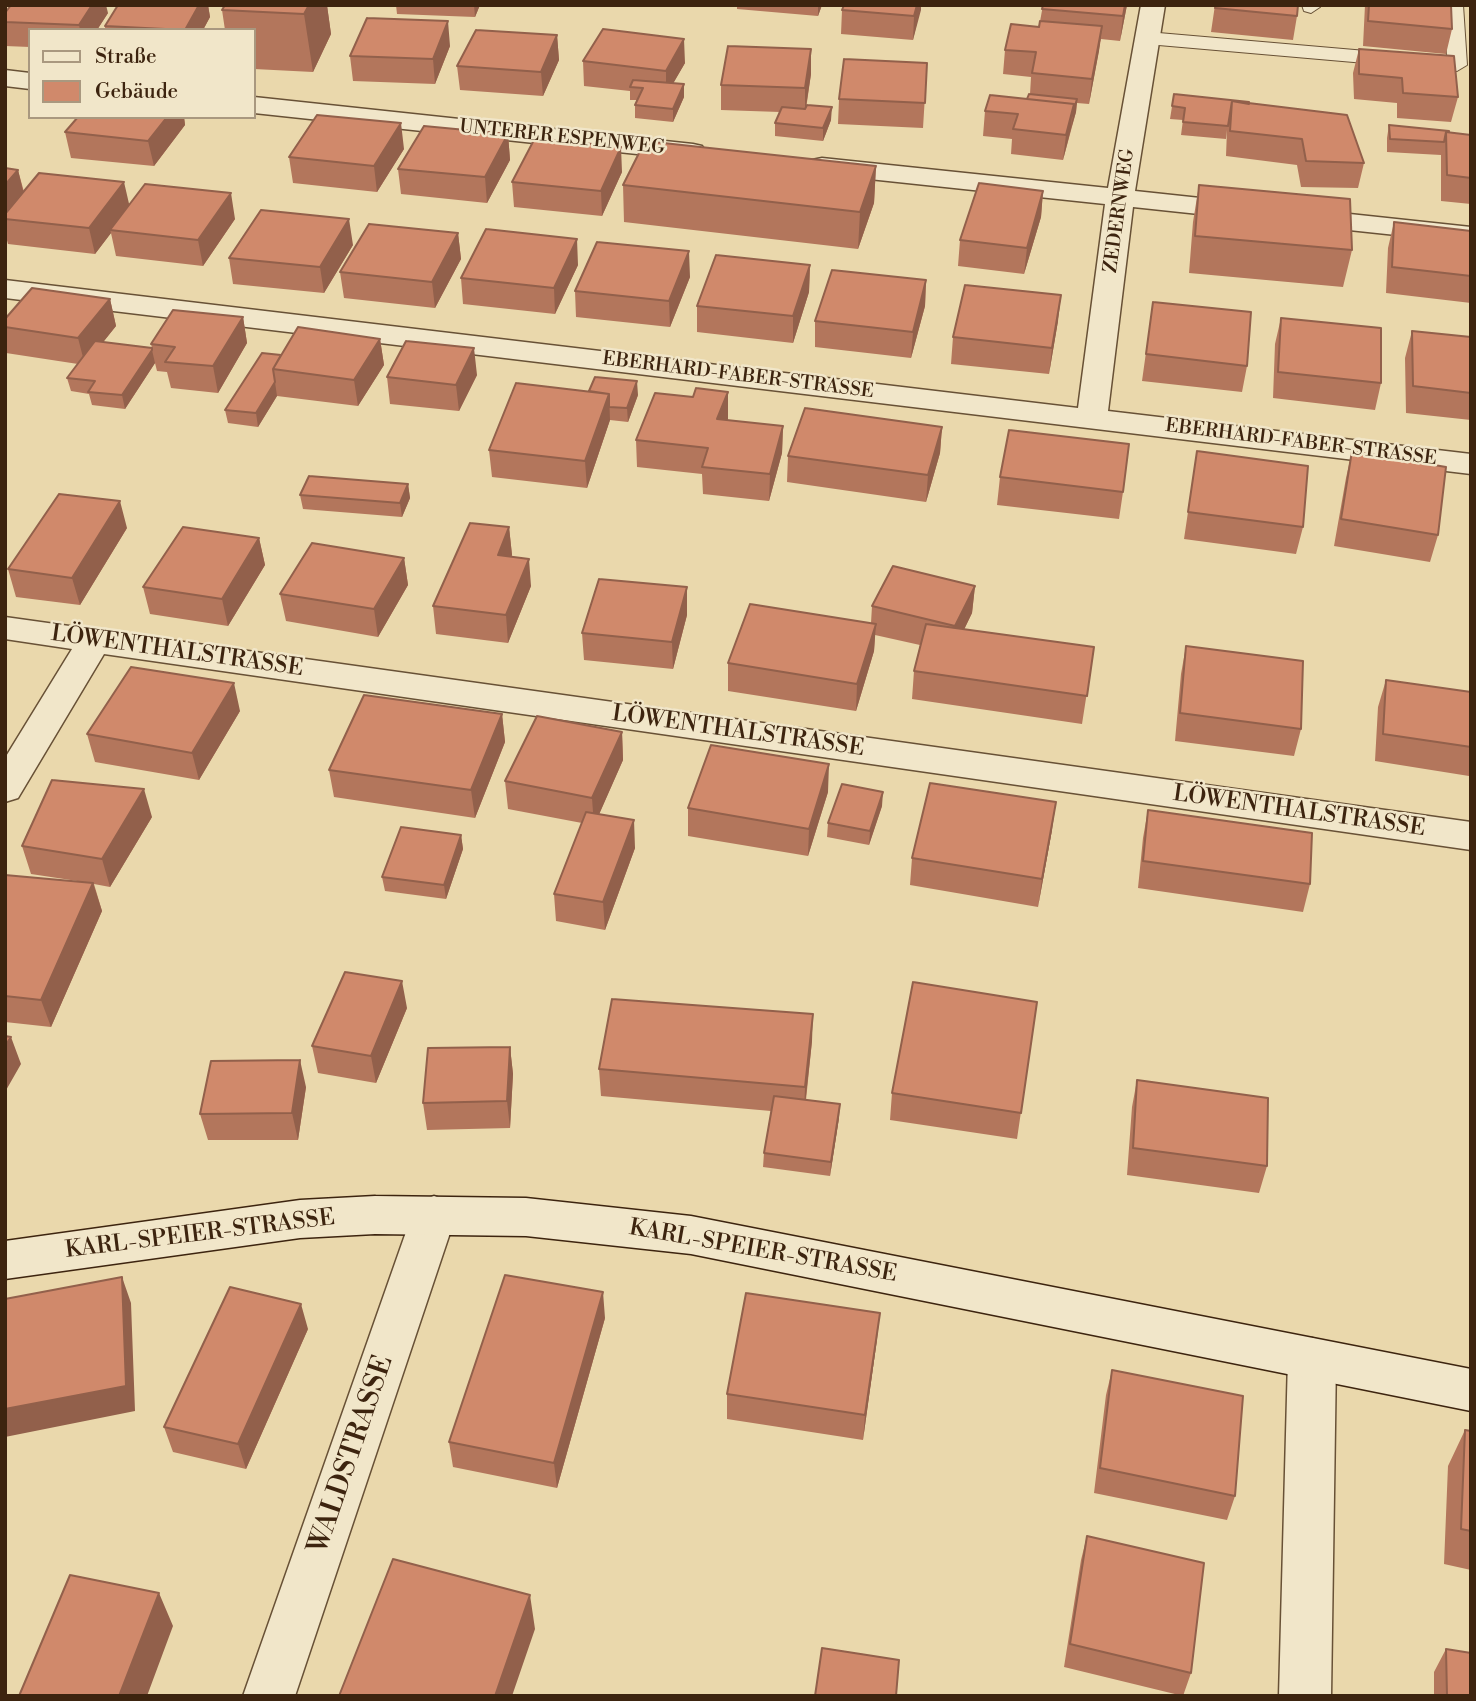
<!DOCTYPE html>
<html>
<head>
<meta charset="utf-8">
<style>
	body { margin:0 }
	#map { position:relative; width:1476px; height:1701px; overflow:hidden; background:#ead8ac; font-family:"Libre Bodoni",serif }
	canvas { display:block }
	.frame { position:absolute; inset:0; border:7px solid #3d240f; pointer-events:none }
	.legend { position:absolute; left:28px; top:28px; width:228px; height:91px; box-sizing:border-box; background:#f1e6c9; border:2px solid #a9987f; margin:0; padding:9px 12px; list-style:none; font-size:21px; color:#3d240f }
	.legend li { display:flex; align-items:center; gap:14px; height:35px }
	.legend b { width:35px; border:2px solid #a9987f }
</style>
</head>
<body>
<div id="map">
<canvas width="1476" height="1701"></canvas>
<div class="frame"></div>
<ul class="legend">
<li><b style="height:9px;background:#f1e6c9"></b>Straße</li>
<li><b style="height:19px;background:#d0896b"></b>Gebäude</li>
</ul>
</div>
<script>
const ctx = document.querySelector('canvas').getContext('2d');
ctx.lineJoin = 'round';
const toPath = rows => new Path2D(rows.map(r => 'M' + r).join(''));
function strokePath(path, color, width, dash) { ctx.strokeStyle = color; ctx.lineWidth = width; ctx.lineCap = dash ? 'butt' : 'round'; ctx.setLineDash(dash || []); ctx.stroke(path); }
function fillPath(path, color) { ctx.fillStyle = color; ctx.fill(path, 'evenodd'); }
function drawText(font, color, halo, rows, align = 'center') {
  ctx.font = font + ' "Libre Bodoni",serif'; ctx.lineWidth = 5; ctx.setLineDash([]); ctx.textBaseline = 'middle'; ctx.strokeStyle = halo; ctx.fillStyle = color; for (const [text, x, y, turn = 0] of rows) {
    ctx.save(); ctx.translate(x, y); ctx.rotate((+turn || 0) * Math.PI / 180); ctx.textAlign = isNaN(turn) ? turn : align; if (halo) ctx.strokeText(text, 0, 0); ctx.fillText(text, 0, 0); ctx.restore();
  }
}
const lane = toPath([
	[1302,5,1320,5,1320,7,1311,13,1304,11,1302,5],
	[1445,5,1463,5,1467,65,1457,71,1147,44,1137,38,1147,32,1447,58,1445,5]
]);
const street = toPath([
	[1141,5,1165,5,1135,191,1471,227,1471,243,1133,207,1108,411,1471,454,1471,474,5,298,5,280,1078,408,1105,204,822,174,812,172,809,166,812,160,822,158,1108,188,1141,5],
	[5,70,30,73,30,89,5,86,5,70],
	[254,97,693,144,702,146,706,152,702,158,693,160,254,113,254,97],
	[5,617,1471,822,1471,850,104,654,18,798,5,802,5,758,72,649,5,639,5,617],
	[434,1196,450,1202,456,1215,295,1696,243,1696,412,1215,418,1202,434,1196],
	[1312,1338,1329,1344,1336,1359,1331,1696,1279,1696,1288,1359,1295,1344,1312,1338]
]);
const secondary = toPath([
	[375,1196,526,1198,691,1216,1471,1369,1471,1411,691,1254,526,1236,375,1234,300,1238,5,1279,5,1241,300,1200,375,1196]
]);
strokePath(lane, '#685136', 2);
strokePath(street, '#685136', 3);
strokePath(secondary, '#3d240f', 3);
fillPath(lane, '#f1e6c9');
fillPath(street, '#f1e6c9');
fillPath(secondary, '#f1e6c9');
fillPath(toPath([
	[118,5,208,5,210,17,203,30,105,30,105,26],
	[225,5,342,5,340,7,327,6,331,34,313,72,254,69,254,30,225,30,222,10],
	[396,5,480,5,475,17,397,14],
	[673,5,704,5,704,7],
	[737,5,822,5,818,16,737,9],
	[844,5,921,5,913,40,841,34,842,10],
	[1043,5,1127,5,1120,41,1101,39,1089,104,1077,103,1076,112,1063,160,1011,154,1012,139,983,136,985,111,1027,99,1030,94,1031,77,1003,74,1005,50,1039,27],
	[1215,5,1297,16,1293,40,1211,32],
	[1365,5,1451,5,1452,29,1446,54,1363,46],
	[5,13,108,13,97,30,30,30,30,47,5,46],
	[557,35,559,60,543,96,460,90,457,66],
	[450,46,435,84,353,81,350,56],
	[1359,49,1458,97,1451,122,1397,118,1397,103,1354,99,1353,73],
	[583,61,685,63,673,83,684,84,684,97,673,122,635,118,635,105,637,100,630,100,630,91,584,86],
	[927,63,923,128,838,124,839,99],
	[811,74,806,109,831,120,823,141,775,136,775,123,780,112,721,110,721,85],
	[1174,94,1249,104,1364,163,1358,188,1301,187,1297,165,1226,156,1227,130,1226,139,1181,135,1183,120,1170,119],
	[78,117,184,117,185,125,154,166,71,158,65,132],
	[1389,125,1471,135,1471,204,1441,201,1441,155,1387,152,1387,138],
	[508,134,510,160,487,203,401,194,398,169],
	[404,149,377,192,293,183,289,157],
	[876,166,874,203,858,249,624,222,623,185],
	[5,168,18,170,24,192,235,219,203,266,116,256,111,233,95,254,8,244,5,233],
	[622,172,602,216,514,207,512,182],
	[1199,185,1352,250,1343,287,1189,273,1193,222],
	[1043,191,1041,217,1024,274,958,266,960,240],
	[1394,222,1471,231,1471,303,1386,293,1388,248],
	[458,233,461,259,435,308,344,298,340,272],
	[353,245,324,293,233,284,229,258],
	[578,265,555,314,463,304,461,278],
	[810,265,809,292,793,343,697,332,697,306],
	[690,277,670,327,576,317,575,291],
	[926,280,925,306,911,358,815,347,815,321],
	[110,299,116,326,103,342,152,348,151,344,243,317,247,343,218,393,171,388,167,372,157,371,155,363,125,409,92,405,89,394,71,391,67,378,78,364,6,353,5,319],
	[1153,302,1247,366,1242,392,1142,381],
	[1281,318,1381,383,1375,410,1273,398,1275,344],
	[1058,321,1049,374,951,364,953,337],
	[1412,331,1471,337,1471,420,1406,413,1405,358],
	[380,339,384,365,358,406,277,396,258,427,228,423,225,410,281,355],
	[477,375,459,411,390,404,387,377],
	[728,392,727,420,783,426,782,453,769,501,703,494,702,474,637,467,636,440,693,397],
	[638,395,628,422,610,420,587,488,492,477,489,450],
	[942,427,940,453,926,502,787,482,788,456],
	[1197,451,1303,527,1296,554,1184,539],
	[1352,451,1438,535,1430,562,1334,546,1346,478],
	[1000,477,1123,492,1119,519,997,505],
	[408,484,410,498,402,517,303,509,300,495],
	[509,527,512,555,511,557,531,586,508,643,436,634,433,606],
	[127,528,80,605,16,597,8,569],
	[259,538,265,565,228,626,150,614,143,587],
	[404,558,408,585,378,637,286,621,280,594],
	[975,586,972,613,964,629,1094,647,1082,724,912,699,914,671,920,645,875,635,874,651,856,711,728,691,728,663,871,623,872,606],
	[687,615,673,669,584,660,582,633],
	[1186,646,1301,729,1294,756,1175,741,1181,674],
	[1386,680,1471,692,1471,772,1469,776,1375,761,1378,707],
	[240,711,199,780,95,762,87,734],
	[502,714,505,742,475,818,334,797,329,770],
	[622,732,623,760,599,814,635,848,605,930,556,921,554,894,582,823,508,809,505,781],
	[828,792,808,856,688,836,688,808],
	[882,806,869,845,827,837,828,823],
	[1148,810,1310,884,1303,912,1138,888,1143,838],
	[152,817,110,887,94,884,102,911,51,1027,5,1022,5,875,84,882,31,874,22,846],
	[1052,830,1038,907,910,885,912,858],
	[461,835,463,849,446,899,385,891,382,877],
	[1037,1002,1017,1139,890,1120,892,1093],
	[407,1008,376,1083,318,1073,312,1046],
	[812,1041,806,1100,839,1118,830,1176,763,1167,764,1153,771,1111,601,1096,599,1069],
	[510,1047,513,1074,510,1128,427,1130,423,1103],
	[1137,1080,1267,1166,1259,1193,1127,1175,1132,1107],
	[306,1087,298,1140,208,1140,200,1114],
	[605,1318,557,1488,453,1467,449,1442],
	[308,1329,246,1469,173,1452,164,1427],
	[877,1339,863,1440,727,1419,727,1394],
	[1112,1370,1235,1496,1227,1520,1094,1493,1106,1395],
	[1465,1430,1471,1431,1471,1570,1444,1564,1448,1466],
	[1087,1536,1191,1673,1183,1696,1064,1667,1081,1560],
	[1446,1649,1471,1696,1434,1696,1434,1672]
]), '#b3765c');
fillPath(toPath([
	[92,5,106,5,108,13,97,30,80,30,79,25],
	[199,5,208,5,210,17,203,30,185,30],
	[309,5,327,5,331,34,313,72,304,14],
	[474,5,480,5,475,17],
	[818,5,822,5,818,16],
	[917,5,921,5,921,10,913,40,914,16],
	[1125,5,1127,5,1120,41,1123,16],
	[448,21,450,46,435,84,433,59],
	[1102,26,1099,51,1089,104,1092,79],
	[557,35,559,60,543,96,541,72],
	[684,39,685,63,666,96,666,71],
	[811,49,811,74,805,113,805,88],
	[684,84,684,97,673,122,673,109],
	[1077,99,1076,112,1071,129,1072,116],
	[1074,104,1071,129,1063,160,1066,135],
	[832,107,831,120,823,141,823,128],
	[167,117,184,117,185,125,154,166,148,141],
	[401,123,404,149,377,192,374,166],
	[508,134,510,160,487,203,485,177],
	[621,147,622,172,602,216,601,191],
	[876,166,874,203,858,249,860,212],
	[18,170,24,195,5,219,5,185],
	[124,182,130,208,110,230,111,233,95,254,89,228],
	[1043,191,1041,217,1024,274,1027,248],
	[231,193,235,219,203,266,198,240],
	[349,219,353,245,324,293,320,267],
	[458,233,461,259,435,308,432,282],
	[577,239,578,265,555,314,554,288],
	[689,251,690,277,670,327,669,301],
	[810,265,809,292,793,343,793,316],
	[926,280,925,306,911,358,913,332],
	[1061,295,1058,321,1049,374,1052,348],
	[110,299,116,326,85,365,78,338],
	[243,317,247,343,218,393,213,366],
	[380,339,384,365,358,406,354,380],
	[474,348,477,375,459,411,456,385],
	[152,350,155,363,125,409,122,395],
	[637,381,638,395,628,422,627,408],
	[275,382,277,396,258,427,256,413],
	[728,392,728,419,717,446,717,419],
	[609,394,610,420,587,488,585,461],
	[783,426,782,453,769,501,770,474],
	[942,427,940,453,926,502,928,475],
	[408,484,410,498,402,517,400,503],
	[120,501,127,528,80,605,72,578],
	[509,527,512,555,500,582,498,555],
	[259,538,265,565,228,626,222,599],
	[404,558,408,585,378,637,374,609],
	[529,559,531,586,508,643,506,615],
	[975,586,972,613,953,653,955,626],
	[687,587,687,615,673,669,672,642],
	[876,624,874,651,856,711,857,684],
	[234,683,240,711,199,780,192,753],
	[502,714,505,742,475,818,471,790],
	[622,732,623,760,594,826,592,798],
	[829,764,828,792,808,856,809,829],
	[144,789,152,817,110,887,102,859],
	[883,792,882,806,869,845,870,831],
	[1056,802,1052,830,1038,907,1042,879],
	[634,820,635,848,605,930,603,902],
	[461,835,463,849,446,899,444,885],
	[93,883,102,911,51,1027,41,1000],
	[402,981,407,1008,376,1083,371,1056],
	[813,1014,812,1041,804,1114,805,1087],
	[11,1037,21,1064,5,1092,5,1046],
	[510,1047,513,1074,510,1128,507,1101],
	[300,1060,306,1087,298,1140,292,1113],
	[840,1104,839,1118,830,1176,831,1162],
	[122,1277,131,1303,135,1411,5,1437,5,1409],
	[603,1292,605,1318,557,1488,554,1463],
	[301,1304,308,1329,246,1469,238,1444],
	[880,1313,877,1339,863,1440,865,1415],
	[159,1593,173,1626,147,1696,119,1696],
	[530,1595,535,1629,512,1696,495,1696]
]), '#92604b');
const building = toPath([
	[11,5,92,5,79,25,5,22,5,13,11,5],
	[118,5,199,5,185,30,105,26,118,5],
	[225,5,309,5,304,14,222,10,225,5],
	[844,5,917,5,914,16,842,10,844,5],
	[1043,5,1125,5,1123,16,1042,9,1043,5],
	[1216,5,1298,5,1297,16,1215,8,1216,5],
	[1369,5,1451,5,1452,29,1368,21,1369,5],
	[367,18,448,21,433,59,350,56,367,18],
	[1040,21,1102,26,1092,79,1032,73,1036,52,1005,50,1011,24,1039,27,1040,21],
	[603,29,684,39,666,71,583,61,603,29],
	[476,30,557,35,541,72,457,66,476,30],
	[728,46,811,49,805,88,721,85,728,46],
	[1359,49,1454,56,1458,97,1403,93,1402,78,1359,74,1359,49],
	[844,59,927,63,925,103,839,99,844,59],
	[633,80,684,84,673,109,635,105,643,88,630,87,633,80],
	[1029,94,1077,99,1072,116,1074,104,1027,99,1029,94],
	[1174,94,1249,102,1249,104,1232,101,1228,126,1183,122,1185,108,1172,106,1174,94],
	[990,95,1074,104,1066,135,1013,129,1018,114,985,111,990,95],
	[1232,101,1347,115,1364,163,1306,161,1302,139,1230,131,1232,101],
	[807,105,832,107,823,128,775,123,782,107,805,109,807,105],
	[317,115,401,123,374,166,289,157,317,115],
	[78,117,167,117,148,141,65,132,78,117],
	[1389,125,1449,131,1449,132,1446,132,1444,142,1390,139,1389,125],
	[424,126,508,134,485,177,398,169,424,126],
	[1446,132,1471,135,1471,178,1447,175,1446,132],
	[535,138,621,147,601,191,512,182,535,138],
	[645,141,876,166,860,212,623,185,645,141],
	[5,168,18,170,5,185,5,168],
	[39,173,124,182,89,228,5,219,5,214,39,173],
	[979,183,1043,191,1027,248,960,240,979,183],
	[145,184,231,193,198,240,110,230,145,184],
	[1199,185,1350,199,1352,250,1195,236,1199,185],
	[261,210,349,219,320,267,229,258,261,210],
	[1394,222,1471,231,1471,276,1392,267,1394,222],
	[369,224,458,233,432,282,340,272,369,224],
	[486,229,577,239,554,288,461,278,486,229],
	[597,242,689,251,669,301,575,291,597,242],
	[716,255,810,265,793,316,697,306,716,255],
	[832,270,926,280,913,332,815,321,832,270],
	[965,285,1061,295,1052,348,953,337,965,285],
	[32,288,110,299,78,338,5,327,5,319,32,288],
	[1153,302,1251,312,1247,366,1146,354,1153,302],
	[173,310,243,317,213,366,165,362,175,347,151,344,173,310],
	[1281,318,1381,328,1381,383,1278,372,1281,318],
	[298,327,380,339,354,380,273,369,298,327],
	[1412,331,1471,337,1471,393,1413,386,1412,331],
	[95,341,152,348,152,350,122,395,88,392,95,381,67,378,95,341],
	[406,341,474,348,456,385,387,377,406,341],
	[262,353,281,355,273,369,275,382,256,413,225,410,262,353],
	[595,377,637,381,627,408,609,407,609,394,589,391,595,377],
	[516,383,609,394,585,461,489,450,516,383],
	[696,388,728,392,717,419,783,426,770,474,702,467,708,448,636,440,655,393,693,397,696,388],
	[805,408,942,427,928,475,788,456,805,408],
	[1009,430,1129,444,1123,492,1000,477,1009,430],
	[1197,451,1308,466,1303,527,1188,512,1197,451],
	[1352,451,1446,467,1438,535,1341,519,1352,451],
	[309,476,408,484,400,503,300,495,309,476],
	[59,494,120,501,72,578,8,569,59,494],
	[470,523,509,527,498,555,529,559,506,615,433,606,470,523],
	[183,527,259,538,222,599,143,587,183,527],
	[312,543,404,558,374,609,280,594,312,543],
	[893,566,975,586,955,626,872,606,893,566],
	[599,579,687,587,672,642,582,633,599,579],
	[750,604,876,624,857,684,728,663,750,604],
	[926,624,1094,647,1087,696,914,671,926,624],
	[1186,646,1303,661,1301,729,1180,713,1186,646],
	[131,667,234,683,192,753,87,734,131,667],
	[1386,680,1471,692,1471,747,1383,734,1386,680],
	[364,695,502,714,471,790,329,770,364,695],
	[537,716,622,732,592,798,505,781,537,716],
	[711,745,829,764,809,829,688,808,711,745],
	[52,780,144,789,102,859,22,846,52,780],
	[930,783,1056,802,1042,879,912,858,930,783],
	[842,784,883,792,870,831,828,823,842,784],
	[1148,810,1312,833,1310,884,1143,861,1148,810],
	[586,812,634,820,603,902,554,894,586,812],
	[401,827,461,835,444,885,382,877,401,827],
	[5,875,93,883,41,1000,5,996,5,875],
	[345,972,402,981,371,1056,312,1046,345,972],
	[913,982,1037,1002,1021,1113,892,1093,913,982],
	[612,999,813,1014,805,1087,599,1069,612,999],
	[5,1036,11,1037,5,1046,5,1036],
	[510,1047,507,1101,423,1103,428,1048,510,1047],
	[300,1060,292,1113,200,1114,211,1061,300,1060],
	[1137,1080,1268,1098,1267,1166,1133,1148,1137,1080],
	[774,1096,840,1104,831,1162,764,1153,774,1096],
	[505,1275,603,1292,554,1463,449,1442,505,1275],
	[122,1277,126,1386,5,1409,5,1299,122,1277],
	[230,1287,301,1304,238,1444,164,1427,230,1287],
	[746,1293,880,1313,865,1415,727,1394,746,1293],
	[1112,1370,1243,1396,1235,1496,1100,1468,1112,1370],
	[1465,1430,1471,1431,1471,1531,1461,1529,1465,1430],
	[1087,1536,1204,1563,1191,1673,1070,1644,1087,1536],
	[393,1559,530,1595,495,1696,339,1696,393,1559],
	[70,1575,159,1593,119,1696,19,1696,70,1575],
	[822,1648,899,1660,896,1696,815,1696,822,1648],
	[1446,1649,1471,1653,1471,1696,1447,1696,1446,1649]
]);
fillPath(building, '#d0896b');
strokePath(building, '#92604b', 2);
drawText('19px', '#3d240f', '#f1e6c9', [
	["UNTERER ESPENWEG",562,138,6],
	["ZEDERNWEG",1120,211,-82],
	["EBERHARD-FABER-STRASSE",738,376,7],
	["EBERHARD-FABER-STRASSE",1301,443,7]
]);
drawText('23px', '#3d240f', '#f1e6c9', [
	["LÖWENTHALSTRASSE",177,652,8],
	["LÖWENTHALSTRASSE",738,732,8],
	["LÖWENTHALSTRASSE",1299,812,8],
	["KARL-SPEIER-STRASSE",200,1235,-7],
	["KARL-SPEIER-STRASSE",763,1252,10]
]);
drawText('28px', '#3d240f', '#f1e6c9', [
	["WALDSTRASSE",352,1455,-71]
]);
</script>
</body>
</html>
